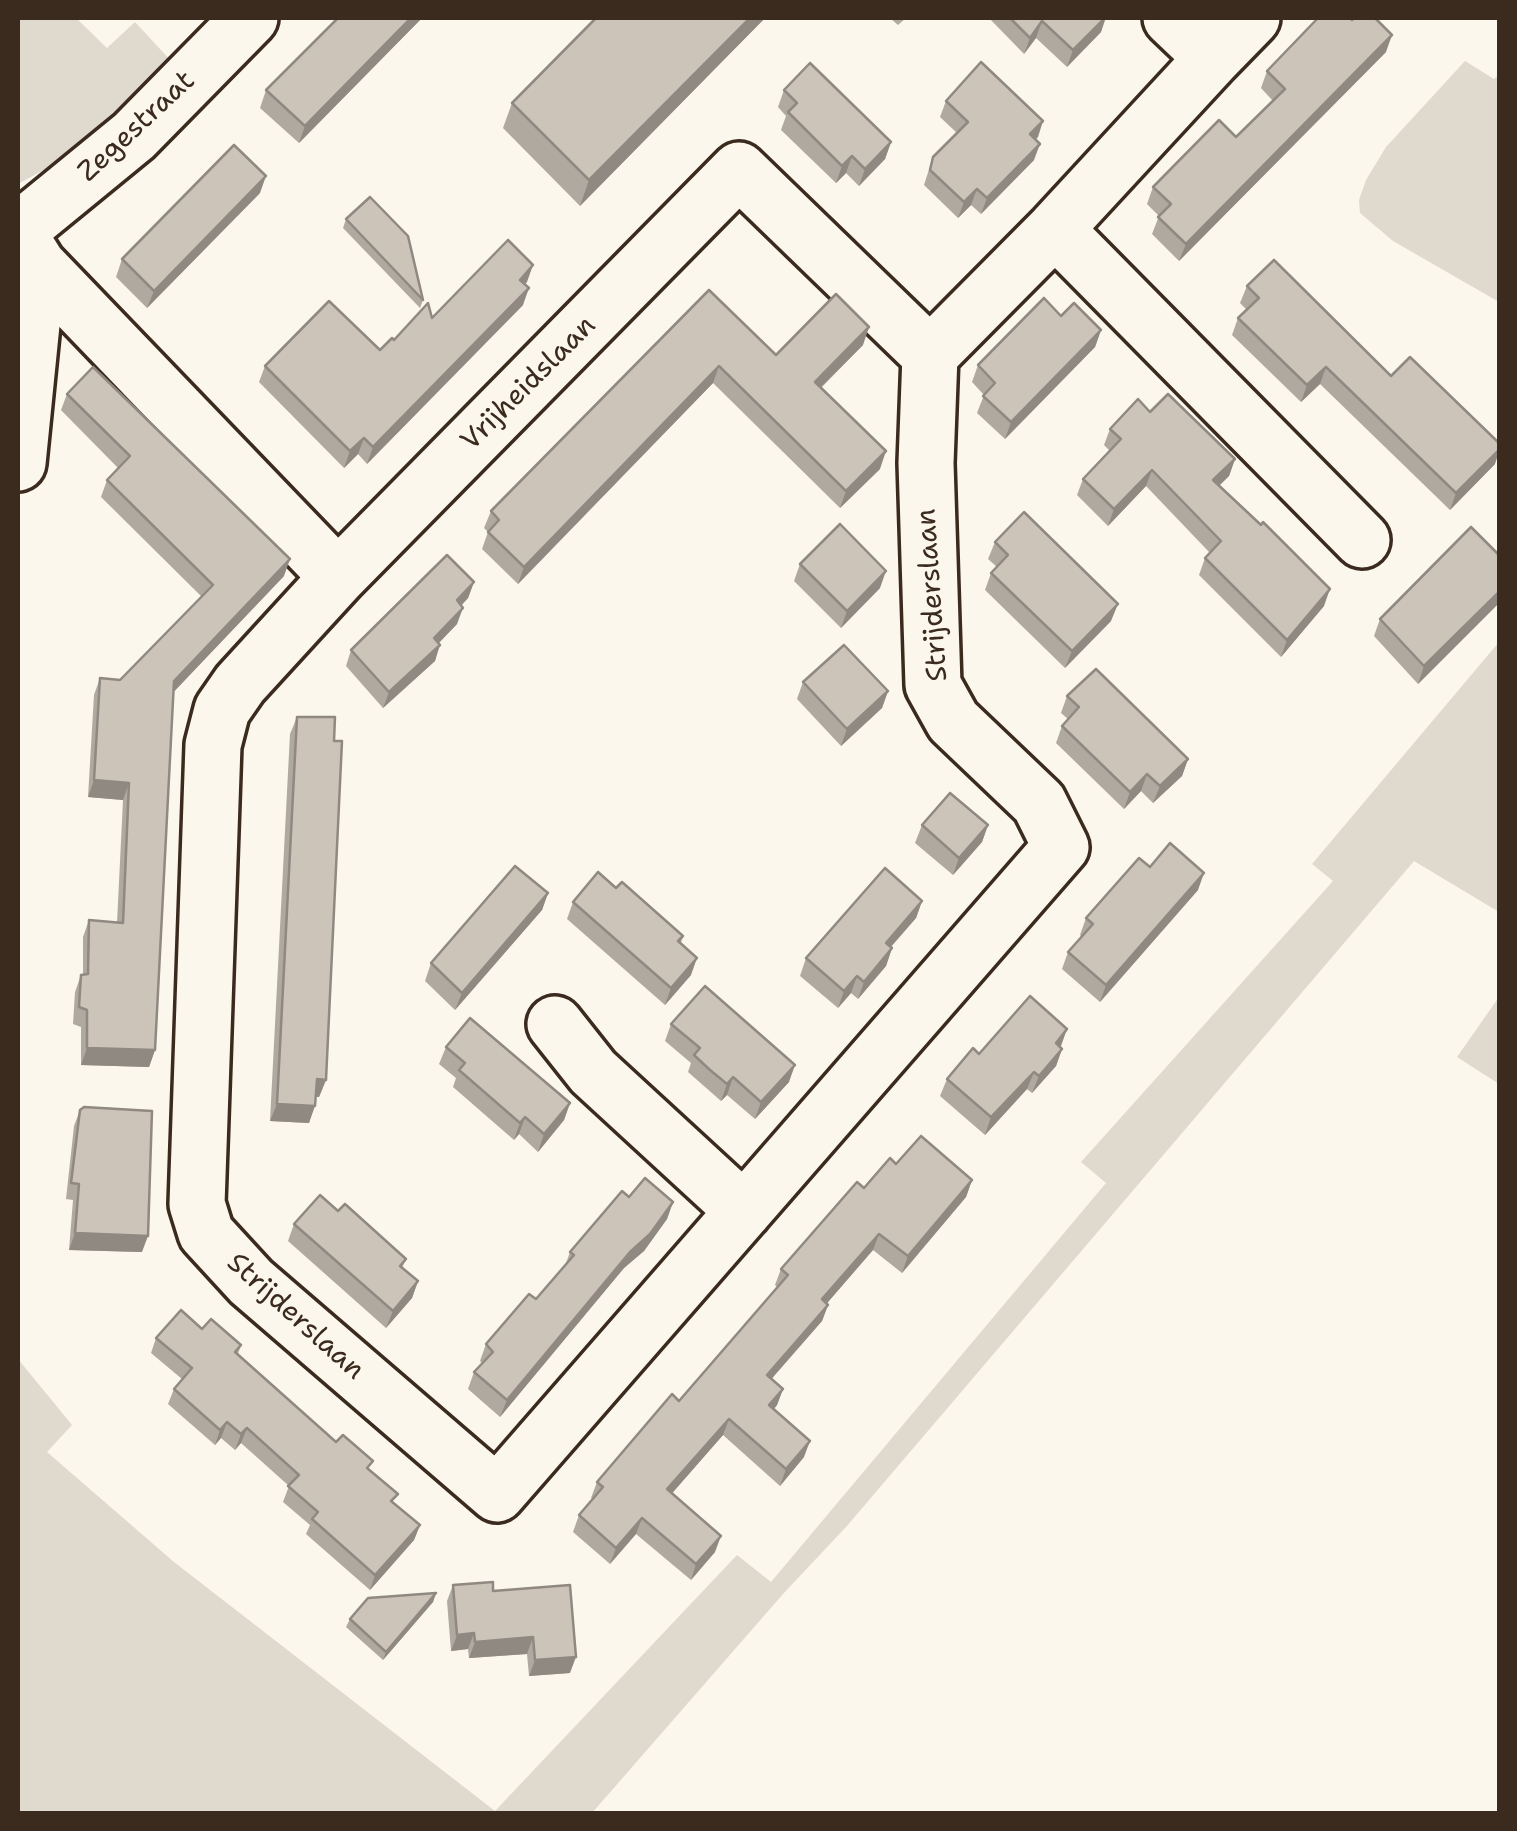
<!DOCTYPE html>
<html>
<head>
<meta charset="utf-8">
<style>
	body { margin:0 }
	#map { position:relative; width:1517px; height:1831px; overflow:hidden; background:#fbf7ec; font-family:"Shantell Sans",sans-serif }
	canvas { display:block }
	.frame { position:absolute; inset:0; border:20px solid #3b2a1e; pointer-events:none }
</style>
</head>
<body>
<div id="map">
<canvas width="1517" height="1831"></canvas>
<div class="frame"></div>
</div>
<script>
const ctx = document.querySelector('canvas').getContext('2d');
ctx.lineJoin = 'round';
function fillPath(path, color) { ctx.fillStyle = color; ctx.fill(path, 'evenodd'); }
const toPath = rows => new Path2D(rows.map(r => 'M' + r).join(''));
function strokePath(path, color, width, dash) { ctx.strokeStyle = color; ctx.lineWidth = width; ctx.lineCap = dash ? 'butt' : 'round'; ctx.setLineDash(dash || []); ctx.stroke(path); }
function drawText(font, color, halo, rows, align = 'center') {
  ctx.font = font + ' "Shantell Sans",sans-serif'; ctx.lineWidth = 8; ctx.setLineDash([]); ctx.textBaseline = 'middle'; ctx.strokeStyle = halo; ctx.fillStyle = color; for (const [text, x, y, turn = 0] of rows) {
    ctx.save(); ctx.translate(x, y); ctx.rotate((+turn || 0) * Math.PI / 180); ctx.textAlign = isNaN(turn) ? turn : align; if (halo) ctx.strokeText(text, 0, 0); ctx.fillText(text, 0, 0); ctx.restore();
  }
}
fillPath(toPath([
	[18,18,76,18,107,48,135,22,173,63,114,126,62,160,18,184],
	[1465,61,1494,79,1499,75,1499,302,1393,241,1360,213,1359,200,1366,180,1386,147],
	[1499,642,1499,912,1414,861,846,1527,783,1594,592,1813,18,1813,18,1359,72,1425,47,1452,174,1562,495,1811,737,1555,771,1582,1106,1183,1081,1162,1333,881,1312,864],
	[1499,997,1499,1084,1457,1057]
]), '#dfd9ce');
const minor = toPath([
	[1213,58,1252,18],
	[1055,229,1362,540],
	[18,231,134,136,250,18],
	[18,233,38,265,338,577,739,170,930,355],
	[930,355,1055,229,1213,58,1171,18],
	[18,463,38,265],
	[338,577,240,684,222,710,213,745,197,1204,206,1233,251,1282,497,1494,1061,847,1039,803,953,721,933,685,926,463,930,355],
	[555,1024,593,1072,744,1211]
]);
strokePath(minor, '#3b2a1e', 62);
strokePath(minor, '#fbf7ec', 55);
fillPath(toPath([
	[422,18,299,143,260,108,266,90],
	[596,18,765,18,580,206,503,128,512,103],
	[890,18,906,18,898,25],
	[989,18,1106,18,1101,32,1067,67,1036,38,1024,54],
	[1386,52,1179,261,1152,234,1159,216,1147,204,1153,187,1236,137,1273,101,1261,88,1267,71],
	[784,90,891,142,885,159,859,186,846,173,836,183,781,130,786,116,778,107],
	[946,101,1038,137,1035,139,1034,160,981,214,971,205,958,218,924,185,933,157,957,133,940,117],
	[260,193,147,308,116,277,122,259],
	[346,219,423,300,420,308,343,228],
	[533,265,525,284,523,305,367,464,358,454,344,468,259,382,265,366,380,350,432,318],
	[1247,286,1391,376,1495,464,1450,510,1320,384,1301,402,1232,335,1238,318,1247,310,1240,303],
	[709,290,776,355,863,345,821,388,880,469,840,508,713,383,518,584,482,549,488,532,484,528,491,511],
	[1061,316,1101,330,1095,347,1005,439,977,413,984,395,972,382,978,365],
	[67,394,284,576,173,692,155,1050,149,1067,81,1065,81,1027,73,1024,75,992,81,975,83,975,83,937,89,920,117,923,123,800,88,797,94,695,100,678,120,680,202,597,101,497,107,480,118,468,61,410],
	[1150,412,1235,459,1229,476,1219,486,1324,606,1281,657,1199,575,1205,558,1210,553,1146,486,1108,526,1077,495,1083,479,1110,451,1104,445,1110,429],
	[995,542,1111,621,1065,668,985,590,991,573,997,567,988,559],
	[1500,556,1500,602,1418,684,1374,636,1380,619],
	[800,564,880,588,841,628,794,581],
	[474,582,468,598,461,606,457,624,439,643,435,661,383,708,346,666,351,650],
	[803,682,888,691,882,708,841,746,797,699],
	[1067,696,1188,759,1182,776,1153,803,1141,791,1124,809,1056,743,1062,726,1068,719,1061,713],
	[297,717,326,1080,319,1097,316,1097,309,1123,270,1121,290,734],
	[922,825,988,825,982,842,953,875,915,843],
	[1150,867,1198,890,1100,1002,1062,969,1068,952,1082,937,1080,935,1086,918],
	[616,888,683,936,681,943,691,975,665,1005,567,919,573,902],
	[548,893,542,910,455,1010,425,981,431,963],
	[922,901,916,918,891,947,892,948,886,966,858,999,851,993,838,1008,800,976,806,958],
	[671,1024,789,1082,755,1119,727,1095,721,1101,688,1072,691,1063,665,1041],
	[446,1047,570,1103,564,1120,538,1152,519,1134,514,1140,453,1087,456,1078,439,1064],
	[1060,1047,1062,1049,1056,1066,1032,1093,1027,1089,985,1135,940,1096,947,1079,979,1054],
	[80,1110,142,1252,69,1250,73,1200,66,1199,74,1126],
	[896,1164,972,1180,966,1197,902,1273,873,1250,826,1304,828,1305,822,1321,771,1379,783,1389,777,1405,774,1409,804,1457,780,1486,723,1435,672,1493,715,1552,691,1580,636,1534,610,1564,573,1532,579,1515,593,1499,591,1498,597,1482,679,1401,777,1287,775,1285,781,1269,864,1188],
	[629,1197,673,1202,667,1219,644,1251,624,1268,500,1417,468,1389,474,1372,482,1363,480,1361,486,1344,536,1299,565,1266,570,1252],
	[338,1211,406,1259,402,1268,418,1281,412,1298,386,1328,288,1241,294,1224],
	[202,1329,241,1345,238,1354,336,1442,370,1470,394,1503,420,1525,414,1540,370,1590,306,1534,310,1525,283,1502,289,1486,241,1443,235,1450,221,1438,215,1445,168,1404,174,1389,182,1379,151,1353,156,1338],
	[453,1585,493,1591,570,1673,529,1676,527,1654,469,1658,468,1649,451,1651,447,1601],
	[436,1593,433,1602,383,1660,346,1627,350,1619]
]), '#afa99f');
fillPath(toPath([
	[411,18,422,18,299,143,305,126],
	[750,18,765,18,580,206,589,180],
	[1105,18,1101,32,1067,67,1073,50],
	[1042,21,1036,38,1024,54,1030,38],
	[1392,35,1386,52,1179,261,1186,244],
	[1043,121,1038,137,1025,150,1030,134],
	[891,142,885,159,859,186,865,169],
	[1040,144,1034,160,981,214,987,198],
	[852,156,846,173,836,183,842,166],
	[266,176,260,193,147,308,154,291],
	[977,189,971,205,958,218,964,202],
	[533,265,527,282,514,297,520,280],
	[529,288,523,305,367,464,373,447],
	[869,327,863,345,809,399,815,382],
	[1101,330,1095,347,1005,439,1011,422],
	[719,366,713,383,518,584,524,567],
	[1326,367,1320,384,1301,402,1307,385],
	[364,438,358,454,344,468,350,451],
	[1500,449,1495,464,1450,510,1456,493],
	[886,451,880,469,840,508,846,491],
	[1235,459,1229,476,1207,497,1213,480],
	[1152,470,1146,486,1108,526,1114,509],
	[290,559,284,576,168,698,174,681],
	[886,571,880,588,841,628,847,611],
	[474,582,468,598,451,616,457,600],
	[1330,589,1324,606,1281,657,1287,640],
	[1500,591,1500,602,1418,684,1424,666],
	[1118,604,1111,621,1065,668,1072,651],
	[463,608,457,624,428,654,434,638],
	[440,645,435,661,383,708,389,692],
	[888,691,882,708,841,746,847,729],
	[1188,759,1182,776,1153,803,1160,786],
	[1147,774,1141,791,1124,809,1130,792],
	[94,780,129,783,123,800,88,797],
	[988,825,982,842,953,875,959,858],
	[1204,873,1198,890,1100,1002,1106,985],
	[548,893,542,910,455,1010,462,993],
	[922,901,916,918,879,960,886,943],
	[892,948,886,966,858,999,864,982],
	[697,958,691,975,665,1005,671,988],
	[857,976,851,993,838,1008,844,991],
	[1067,1029,1061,1046,1049,1060,1056,1043],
	[87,1048,155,1050,149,1067,81,1065],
	[1062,1049,1056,1066,1032,1093,1039,1076],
	[795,1065,789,1082,755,1119,761,1102],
	[1034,1072,1027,1089,985,1135,991,1117],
	[733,1077,727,1095,721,1101,727,1084],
	[317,1079,326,1080,319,1097,311,1096],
	[570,1103,564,1120,538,1152,544,1134],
	[277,1104,315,1106,309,1123,270,1121],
	[525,1117,519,1134,514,1140,520,1123],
	[972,1180,966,1197,902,1273,908,1256],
	[673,1202,667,1219,644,1251,624,1268,500,1417,507,1400],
	[75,1233,148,1236,142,1252,69,1250],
	[879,1234,873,1250,816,1316,822,1299],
	[418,1281,412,1298,386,1328,393,1311],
	[828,1305,822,1321,761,1391,767,1375],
	[783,1389,777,1405,763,1422,769,1405],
	[729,1419,723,1435,661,1506,667,1489],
	[227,1422,221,1438,215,1445,220,1430],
	[247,1428,241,1443,235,1450,241,1434],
	[810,1441,804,1457,780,1486,786,1469],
	[642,1518,636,1534,610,1564,616,1548],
	[420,1525,414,1540,370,1590,375,1575],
	[721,1536,715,1552,691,1580,696,1564],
	[436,1593,433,1602,383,1660,386,1652],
	[474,1633,468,1649,451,1651,457,1635],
	[533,1637,527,1654,469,1658,475,1642],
	[576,1657,570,1673,529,1676,535,1660]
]), '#8f8982');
const building = toPath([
	[338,18,411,18,305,126,266,90,338,18],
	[596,18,750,18,589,180,512,103,596,18],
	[1010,18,1105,18,1073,50,1042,21,1030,38,1010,18],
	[1318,18,1350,18,1352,20,1354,18,1375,18,1392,35,1186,244,1158,217,1171,204,1153,187,1219,120,1236,137,1285,89,1267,71,1318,18],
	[981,62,1043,121,1030,134,1040,144,987,198,977,189,964,202,930,170,933,157,968,122,946,101,981,62],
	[810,63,891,142,865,169,852,156,842,166,788,112,797,103,784,90,810,63],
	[234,145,266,176,154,291,122,259,234,145],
	[370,197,408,236,423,300,346,219,370,197],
	[508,240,533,265,520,280,529,288,373,447,364,438,350,451,265,366,329,301,380,350,392,338,394,340,428,303,432,318,508,240],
	[1274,260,1391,376,1410,357,1500,444,1500,449,1456,493,1326,367,1307,385,1238,318,1259,298,1247,286,1274,260],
	[709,290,776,355,836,294,869,327,815,382,886,451,846,491,719,366,524,567,488,532,499,520,491,511,709,290],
	[1044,298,1061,316,1074,303,1101,330,1011,422,983,396,995,383,978,365,1044,298],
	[93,367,290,559,174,681,155,1050,87,1048,87,1010,79,1007,81,975,88,974,89,920,123,923,129,783,94,780,100,678,120,680,213,585,107,480,130,456,67,394,93,367],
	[1168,394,1235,459,1213,480,1261,525,1263,522,1330,589,1287,640,1205,558,1221,541,1152,470,1114,509,1083,479,1121,439,1110,429,1138,399,1150,412,1168,394],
	[1024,512,1118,604,1072,651,991,573,1008,555,995,542,1024,512],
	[840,524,886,571,847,611,800,564,840,524],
	[1471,527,1500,556,1500,591,1424,666,1380,619,1471,527],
	[447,555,474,582,457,600,463,608,434,638,440,645,389,692,351,650,447,555],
	[844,645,888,691,847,729,803,682,844,645],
	[1096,669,1188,759,1160,786,1147,774,1130,792,1062,726,1079,707,1067,696,1096,669],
	[297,717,335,717,334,741,342,741,326,1080,317,1079,315,1106,277,1104,297,717],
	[950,793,988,825,959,858,922,825,950,793],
	[1170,843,1204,873,1106,985,1068,952,1093,924,1086,918,1139,858,1150,867,1170,843],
	[515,866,548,893,462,993,431,963,515,866],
	[885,868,922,901,886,943,892,948,864,982,857,976,844,991,806,958,885,868],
	[598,872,616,888,622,882,683,936,678,941,697,958,671,988,573,902,598,872],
	[705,986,795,1065,761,1102,733,1077,727,1084,710,1070,694,1055,700,1048,671,1024,705,986],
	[1030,996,1067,1029,1056,1043,1062,1049,1039,1076,1034,1072,991,1117,947,1079,973,1048,979,1054,1030,996],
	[470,1018,570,1103,544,1134,525,1117,520,1123,459,1070,465,1063,446,1047,470,1018],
	[84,1107,152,1111,148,1236,75,1233,79,1184,71,1183,80,1110,84,1107],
	[921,1136,972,1180,908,1256,879,1234,822,1299,828,1305,767,1375,783,1389,769,1405,810,1441,786,1469,729,1419,667,1489,721,1536,696,1564,642,1518,616,1548,579,1515,603,1487,597,1482,672,1394,679,1401,788,1275,781,1269,857,1182,864,1188,890,1158,896,1164,921,1136],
	[645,1178,673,1202,650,1234,630,1252,507,1400,474,1372,493,1352,486,1344,529,1294,536,1299,574,1255,570,1252,622,1191,629,1197,645,1178],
	[320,1195,338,1211,345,1204,406,1259,400,1266,418,1281,393,1311,294,1224,320,1195],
	[181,1310,202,1329,211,1319,241,1345,235,1352,336,1442,343,1435,373,1461,367,1468,398,1494,391,1501,420,1525,375,1575,312,1519,318,1512,288,1486,299,1475,247,1428,241,1434,227,1422,220,1430,174,1389,192,1368,156,1338,181,1310],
	[493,1582,493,1591,570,1585,576,1657,535,1660,533,1637,475,1642,474,1633,457,1635,453,1585,493,1582],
	[436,1593,386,1652,350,1619,368,1598,436,1593]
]);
fillPath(building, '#ccc4b9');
strokePath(building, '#8f8982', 2.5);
drawText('28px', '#3b2a1e', '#fbf7ec', [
	["Zegestraat",137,127,-43],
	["Vrijheidslaan",529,384,-45],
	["Strijderslaan",933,595,-94],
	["Strijderslaan",295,1317,42]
]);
</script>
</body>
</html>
